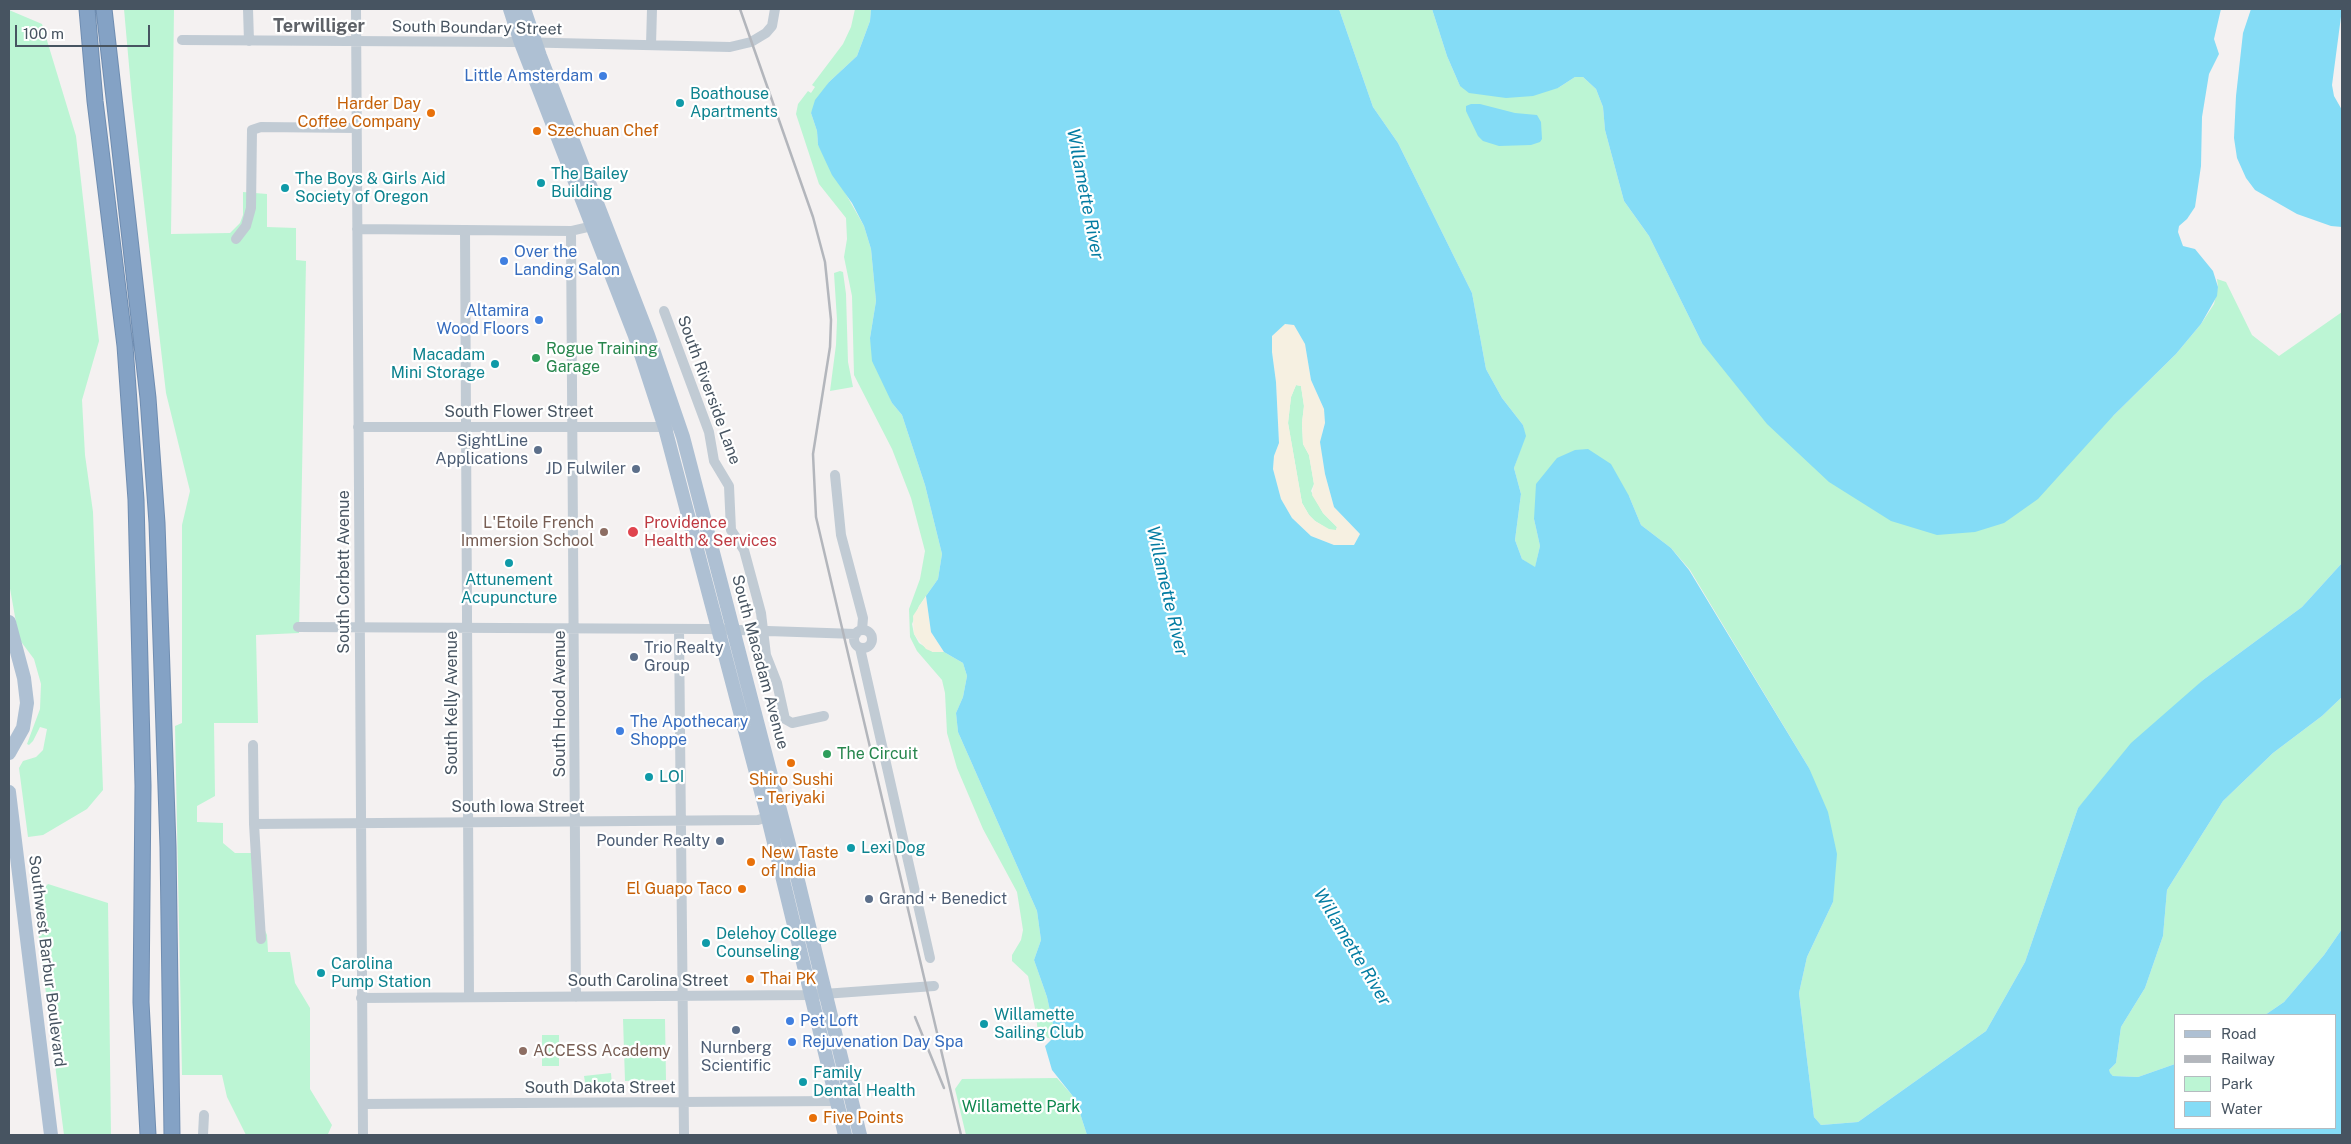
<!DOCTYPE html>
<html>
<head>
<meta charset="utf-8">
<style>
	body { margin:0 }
	#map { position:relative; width:2351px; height:1144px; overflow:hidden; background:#f4f1f1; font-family:"Public Sans",sans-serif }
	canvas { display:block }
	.frame { position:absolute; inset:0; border:10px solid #475461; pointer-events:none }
	.legend { position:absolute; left:2174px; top:1014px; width:162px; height:115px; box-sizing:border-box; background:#fff; border:1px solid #b5bbc0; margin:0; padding:6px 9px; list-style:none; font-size:15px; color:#475461 }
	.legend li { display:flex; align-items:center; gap:10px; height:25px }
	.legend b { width:25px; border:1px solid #b5bbc0 }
	.scale { position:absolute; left:15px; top:25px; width:135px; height:22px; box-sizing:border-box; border:2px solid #475461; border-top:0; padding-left:6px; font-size:15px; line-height:18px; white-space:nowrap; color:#475461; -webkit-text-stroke:4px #fff; paint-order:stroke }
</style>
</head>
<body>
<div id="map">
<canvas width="2351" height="1144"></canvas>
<div class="frame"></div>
<ul class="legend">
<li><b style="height:6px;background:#aec0d3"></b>Road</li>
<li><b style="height:6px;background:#b3b6bc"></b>Railway</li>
<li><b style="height:14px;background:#bcf5d4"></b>Park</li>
<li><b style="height:14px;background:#84dcf6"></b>Water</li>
</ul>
<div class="scale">100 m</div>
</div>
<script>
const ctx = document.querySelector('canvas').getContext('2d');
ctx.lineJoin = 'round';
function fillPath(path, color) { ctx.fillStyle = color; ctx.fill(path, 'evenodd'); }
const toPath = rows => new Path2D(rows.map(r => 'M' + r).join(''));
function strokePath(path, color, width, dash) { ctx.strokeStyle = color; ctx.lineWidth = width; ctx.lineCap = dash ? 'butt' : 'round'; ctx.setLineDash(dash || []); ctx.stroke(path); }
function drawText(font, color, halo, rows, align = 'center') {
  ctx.font = font + ' "Public Sans",sans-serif'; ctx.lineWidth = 4.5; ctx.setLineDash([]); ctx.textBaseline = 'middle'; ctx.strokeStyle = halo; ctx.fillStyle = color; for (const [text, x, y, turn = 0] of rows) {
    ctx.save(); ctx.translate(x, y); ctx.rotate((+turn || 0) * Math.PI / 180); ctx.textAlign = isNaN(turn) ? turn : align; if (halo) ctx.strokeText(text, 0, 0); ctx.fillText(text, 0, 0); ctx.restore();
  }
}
fillPath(toPath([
	[124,9,174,9,171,234,230,233,240,223,243,215,243,192,267,194,267,227,296,228,296,260,306,261,299,633,256,635,258,723,214,723,215,796,197,806,197,822,223,823,223,843,235,853,252,853,254,906,267,935,268,952,290,952,295,983,310,1008,310,1089,332,1125,328,1134,333,1135,246,1135,227,1097,222,1075,182,1075,175,726,182,723,182,525,190,491,166,393,132,99],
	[855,9,871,9,870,21,857,56,829,82,811,113,817,131,818,145,864,226,871,249,876,301,870,338,892,403,902,415,925,485,942,554,938,579,919,606,912,624,914,634,919,643,933,652,944,652,963,663,967,676,963,697,956,713,958,732,1037,911,1041,940,1034,960,1047,997,1054,1029,1052,1039,1038,1035,1036,1013,1028,976,1012,961,1012,955,1021,940,1023,930,1017,892,983,829,957,768,947,733,945,693,942,680,917,651,910,637,909,609,920,579,925,551,911,498,892,449,854,375,852,296,844,257,847,239,846,218,819,184,796,114,798,104,808,91,811,93,815,87,812,85,843,44,851,27],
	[1339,9,1432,9,1447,56,1460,86,1558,88,1575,77,1583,77,1596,89,1603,107,1605,130,1624,201,1649,236,1702,343,2113,416,2176,354,2201,324,2214,304,2218,287,2217,279,2226,282,2252,335,2279,356,2342,312,2342,563,2302,607,2203,680,2078,808,2025,962,1986,1031,1858,1122,1821,1125,1814,1117,1799,993,1807,957,1833,902,1809,768,1690,570,1671,548,1641,525,1629,496,1534,519,1540,546,1535,568,1522,559,1515,540,1521,494,1514,468,1525,436,1523,425,1502,398,1486,369,1472,293,1398,143,1373,107],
	[9,10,42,24,76,136,99,341,82,400,85,455,93,512,103,790,87,809,43,835,28,837,19,768,23,761,36,757,43,750,47,729,40,727,33,741,29,745,27,744,40,709,41,684,34,659,19,639,9,583],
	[840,271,843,272,846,294,848,362,853,387,830,391,836,345,837,320,834,273],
	[1296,385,1301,386,1304,406,1302,423,1303,444,1309,455,1314,484,1311,491,1323,513,1337,527,1336,530,1329,530,1315,521,1309,515,1302,503,1288,423,1291,397],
	[2342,697,2342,929,2324,955,2284,1002,2265,1015,2175,1015,2175,1064,2138,1077,2113,1076,2109,1073,2109,1070,2116,1063,2121,1027,2145,988,2163,936,2167,890,2223,801,2273,753,2322,716],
	[48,884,108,903,111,1135,64,1135,34,899],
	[623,1019,665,1019,666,1080,625,1081],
	[542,1035,559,1035,559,1066,542,1066],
	[611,1073,612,1085,586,1088,584,1076],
	[1057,1078,1072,1095,1078,1107,1087,1135,966,1135,955,1089,962,1079]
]), '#bcf5d4');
fillPath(toPath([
	[1284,324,1294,325,1305,344,1311,380,1324,409,1325,423,1322,431,1322,457,1325,474,1334,507,1360,534,1354,545,1346,547,1334,545,1311,536,1292,518,1281,499,1273,469,1274,456,1279,443,1276,382,1272,352,1272,336],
	[1296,385,1301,386,1304,406,1302,423,1303,444,1309,455,1314,484,1312,495,1323,513,1337,527,1336,530,1329,529,1315,521,1309,515,1302,503,1288,423,1291,397],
	[926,596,931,632,944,652,933,652,926,649,914,634,913,616]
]), '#f6f0e1');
fillPath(toPath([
	[871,9,1339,9,1373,107,1398,143,1472,293,1486,369,1502,398,1523,425,1526,436,1514,468,1521,494,1515,540,1522,559,1535,567,1540,546,1534,519,1536,484,1557,458,1575,450,1588,449,1611,464,1629,496,1641,525,1671,548,1689,570,1809,768,1828,812,1837,854,1833,902,1807,957,1799,993,1814,1117,1821,1125,1858,1122,1986,1031,2025,962,2078,808,2131,743,2203,680,2302,607,2342,563,2342,697,2322,716,2273,753,2223,801,2167,890,2163,936,2145,988,2121,1027,2116,1063,2109,1070,2110,1073,2113,1076,2138,1077,2175,1064,2175,1128,2335,1128,2335,1015,2265,1015,2284,1002,2324,955,2342,929,2342,1135,1087,1135,1078,1107,1072,1095,1052,1070,1045,1046,1052,1039,1054,1029,1047,997,1034,960,1041,940,1037,911,958,732,956,713,963,697,967,676,963,663,944,652,931,632,926,596,938,579,942,554,925,485,902,415,892,403,872,361,870,338,876,301,871,249,864,226,852,203,832,175,818,145,817,131,811,113,815,100,829,82,857,56,870,21],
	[1285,324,1294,325,1305,344,1311,380,1324,409,1325,423,1320,442,1325,474,1334,507,1360,534,1354,545,1334,545,1311,536,1292,518,1281,499,1273,469,1274,456,1279,443,1276,382,1272,352,1272,336],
	[1432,9,2221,9,2214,39,2219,54,2209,74,2202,117,2201,166,2195,207,2187,219,2179,226,2178,232,2183,246,2195,249,2213,271,2218,287,2217,296,2201,324,2176,354,2113,416,2038,499,2004,523,1975,532,1937,535,1891,521,1829,482,1767,424,1702,343,1649,236,1624,201,1605,130,1603,107,1596,89,1583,77,1575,77,1558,88,1533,96,1506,98,1469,93,1460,86,1447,56],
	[2251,9,2342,9,2332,85,2334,96,2342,110,2342,227,2331,226,2297,214,2255,190,2246,178,2237,158,2234,138,2236,96,2243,33],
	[1471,104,1480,104,1515,113,1537,115,1541,122,1542,139,1540,142,1531,145,1499,146,1483,141,1478,136,1466,111,1466,106]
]), '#84dcf6');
const highway = toPath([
	[87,9,95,101,125,346,136,500,143,786,141,1002,148,1135],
	[104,9,148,398,157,523,168,847,172,1135]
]);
strokePath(highway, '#6f8db1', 17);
strokePath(toPath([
	[248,9,249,41],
	[356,9,363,1135],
	[182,40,513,42,730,47,751,42,766,33,772,26,775,9],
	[651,45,652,9],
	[357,229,571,231,597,225],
	[465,230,469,997],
	[571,231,576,997],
	[236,239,246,226,251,208,252,130,261,127,356,128],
	[664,311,709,432,714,461,729,486,731,530,744,550,761,613,766,655,777,683,785,719,792,723,824,716],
	[358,427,670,427],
	[835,475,841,535,863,618,862,630],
	[298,627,709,629,856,634],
	[679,629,684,1135],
	'854 639a9 9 0 1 1 18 0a9 9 0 1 1-18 0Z',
	[860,648,930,958],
	[253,745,254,824,261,939],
	[254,824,758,820,774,815],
	[361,998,810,995,934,986],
	[363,1104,837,1101],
	[203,1135,204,1115]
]), '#c1cbd4', 10);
strokePath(toPath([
	[510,9,521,43,635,336,665,428,768,818,845,1135],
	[524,9,540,56,648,335,683,437,792,856,860,1135],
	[9,622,24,678,27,703,23,728,9,753],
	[9,792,51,1135]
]), '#aec0d3', 14);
strokePath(highway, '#84a2c5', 15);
strokePath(toPath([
	[740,9,813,217,825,262,831,320,830,347,813,454,816,517,961,1135],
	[915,1017,944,1088]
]), '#b3b6bc', 2.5);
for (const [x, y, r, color] of [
	[603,76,5,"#3f7fe0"],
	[680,103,5,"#0f9aa8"],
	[431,113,5,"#e8710a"],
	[537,131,5,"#e8710a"],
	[541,183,5,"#0f9aa8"],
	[285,188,5,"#0f9aa8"],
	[504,261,5,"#3f7fe0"],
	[539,320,5,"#3f7fe0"],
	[536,358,5,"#2e9e5b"],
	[495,364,5,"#0f9aa8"],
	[538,450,5,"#5c6f8a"],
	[636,469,5,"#5c6f8a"],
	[604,532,5,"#8d6e63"],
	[633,532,6,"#e0444e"],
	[509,563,5,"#0f9aa8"],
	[634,657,5,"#5c6f8a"],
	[620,731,5,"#3f7fe0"],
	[827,754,5,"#2e9e5b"],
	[791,763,5,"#e8710a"],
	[649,777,5,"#0f9aa8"],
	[720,841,5,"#5c6f8a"],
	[851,848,5,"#0f9aa8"],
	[751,862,5,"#e8710a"],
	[742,889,5,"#e8710a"],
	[869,899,5,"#5c6f8a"],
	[706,943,5,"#0f9aa8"],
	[321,973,5,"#0f9aa8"],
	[750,979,5,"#e8710a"],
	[790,1021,5,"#3f7fe0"],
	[984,1024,5,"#0f9aa8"],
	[736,1030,5,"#5c6f8a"],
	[792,1042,5,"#3f7fe0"],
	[523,1051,5,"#8d6e63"],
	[803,1082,5,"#0f9aa8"],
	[813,1118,5,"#e8710a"]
]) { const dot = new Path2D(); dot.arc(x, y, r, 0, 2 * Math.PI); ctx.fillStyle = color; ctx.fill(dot); strokePath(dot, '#fff', 2); }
drawText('16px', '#475461', '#fff', [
	["South Boundary Street",477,28,1],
	["South Riverside Lane",709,390,70],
	["South Flower Street",519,412],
	["South Corbett Avenue",344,572,-90],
	["South Macadam Avenue",760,662,75],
	["South Kelly Avenue",452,703,-90],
	["South Hood Avenue",560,704,-90],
	["South Iowa Street",518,807],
	["Southwest Barbur Boulevard",47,961,83],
	["South Carolina Street",648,981],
	["South Dakota Street",600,1088]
]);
drawText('16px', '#366cbe', '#fff', [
	["Little Amsterdam",593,76,"right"],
	["Over the",514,252],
	["Landing Salon",514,270],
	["Altamira",529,311,"right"],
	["Wood Floors",529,329,"right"],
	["The Apothecary",630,722],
	["Shoppe",630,740],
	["Pet Loft",800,1021],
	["Rejuvenation Day Spa",802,1042]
], 'left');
drawText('16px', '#0d838f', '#fff', [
	["Boathouse",690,94],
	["Apartments",690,112],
	["The Bailey",551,174],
	["Building",551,192],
	["The Boys & Girls Aid",295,179],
	["Society of Oregon",295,197],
	["Macadam",485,355,"right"],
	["Mini Storage",485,373,"right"],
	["Attunement",509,580,"center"],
	["Acupuncture",509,598,"center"],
	["LOI",659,777],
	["Lexi Dog",861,848],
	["Delehoy College",716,934],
	["Counseling",716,952],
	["Carolina",331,964],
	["Pump Station",331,982],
	["Willamette",994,1015],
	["Sailing Club",994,1033],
	["Family",813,1073],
	["Dental Health",813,1091]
], 'left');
drawText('16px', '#c56008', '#fff', [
	["Harder Day",421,104,"right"],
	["Coffee Company",421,122,"right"],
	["Szechuan Chef",547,131],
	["Shiro Sushi",791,780,"center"],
	["- Teriyaki",791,798,"center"],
	["New Taste",761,853],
	["of India",761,871],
	["El Guapo Taco",732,889,"right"],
	["Thai PK",760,979],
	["Five Points",823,1118]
], 'left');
drawText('16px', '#27864d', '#fff', [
	["Rogue Training",546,349],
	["Garage",546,367],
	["The Circuit",837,754]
], 'left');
drawText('16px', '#4e5e75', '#fff', [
	["SightLine",528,441],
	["Applications",528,459],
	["JD Fulwiler",626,469],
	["Trio Realty",644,648,"left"],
	["Group",644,666,"left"],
	["Pounder Realty",710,841],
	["Grand + Benedict",879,899,"left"],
	["Nurnberg",736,1048,"center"],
	["Scientific",736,1066,"center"]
], 'right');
drawText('16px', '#785e54', '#fff', [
	["L'Etoile French",594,523],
	["Immersion School",594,541],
	["ACCESS Academy",533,1051,"left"]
], 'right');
drawText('16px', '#be3a42', '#fff', [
	["Providence",644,523],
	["Health & Services",644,541]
], 'left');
drawText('16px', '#0d874d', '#fff', [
	["Willamette Park",1021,1107]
]);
drawText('bold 18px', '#5d6167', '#fff', [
	["Terwilliger",319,26]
]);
drawText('italic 18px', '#037ca2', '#fff', [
	["Willamette River",1085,194,79],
	["Willamette River",1167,591,77],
	["Willamette River",1352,947,59]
]);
</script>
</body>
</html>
